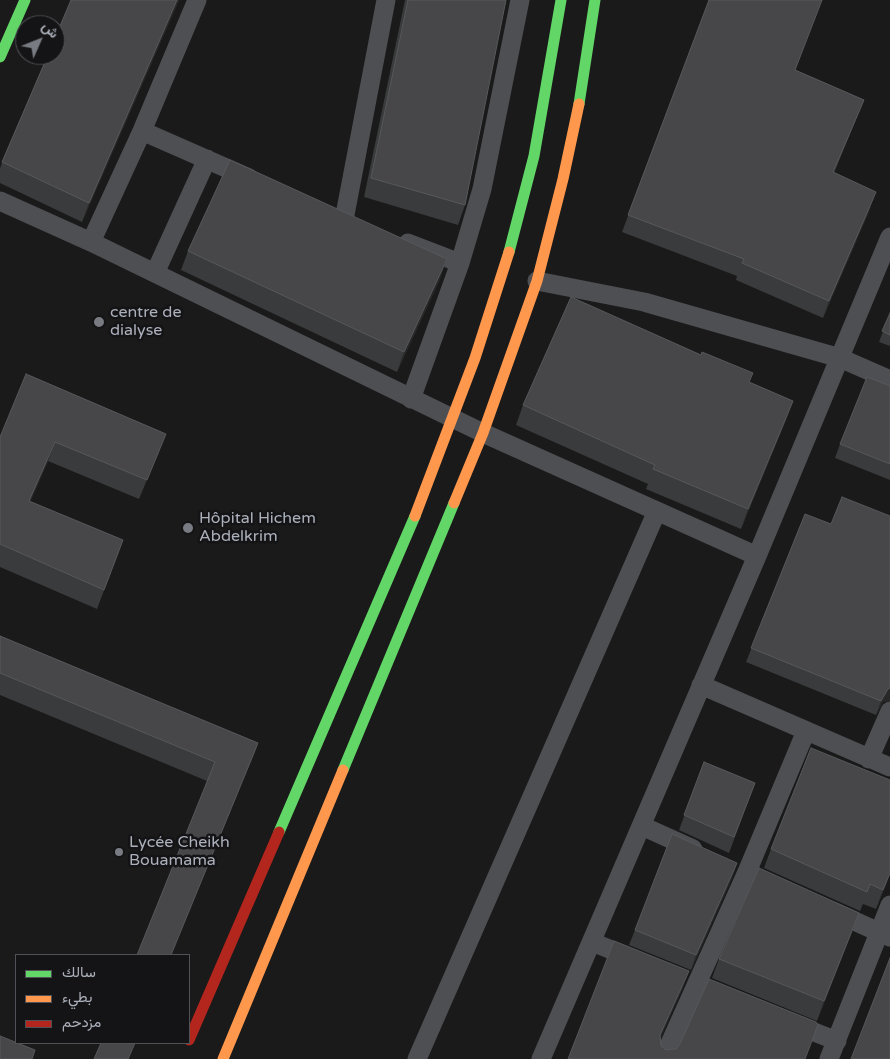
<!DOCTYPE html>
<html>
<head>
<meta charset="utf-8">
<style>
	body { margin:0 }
	#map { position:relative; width:890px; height:1059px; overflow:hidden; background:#1a1a1a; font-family:"Varela Round",Vazirmatn,sans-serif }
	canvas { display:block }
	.legend { position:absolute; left:15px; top:954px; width:175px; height:90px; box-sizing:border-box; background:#141416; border:1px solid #505258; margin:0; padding:6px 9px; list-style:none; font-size:15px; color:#abb0ba }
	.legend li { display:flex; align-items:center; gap:10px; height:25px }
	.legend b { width:25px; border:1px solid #505258 }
	.north { position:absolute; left:15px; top:15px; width:50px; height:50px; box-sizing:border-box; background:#141416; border:1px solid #505258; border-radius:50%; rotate:46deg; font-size:14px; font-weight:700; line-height:20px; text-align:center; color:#abb0ba }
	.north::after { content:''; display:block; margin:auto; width:18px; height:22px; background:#787c82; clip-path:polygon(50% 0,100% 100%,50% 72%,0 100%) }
</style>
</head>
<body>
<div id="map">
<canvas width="890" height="1059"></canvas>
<ul class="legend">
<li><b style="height:6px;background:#63d668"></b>سالك</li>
<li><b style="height:6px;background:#ff974d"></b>بطيء</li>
<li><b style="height:6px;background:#b3261e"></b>مزدحم</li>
</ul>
<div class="north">ش</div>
</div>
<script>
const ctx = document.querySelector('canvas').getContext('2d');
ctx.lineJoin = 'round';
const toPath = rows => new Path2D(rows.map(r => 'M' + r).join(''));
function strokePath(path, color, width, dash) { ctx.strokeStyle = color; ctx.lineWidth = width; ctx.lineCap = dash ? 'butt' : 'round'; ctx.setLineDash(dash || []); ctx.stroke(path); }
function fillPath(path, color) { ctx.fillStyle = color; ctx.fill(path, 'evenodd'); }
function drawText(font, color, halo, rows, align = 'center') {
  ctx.font = font + ' "Varela Round",sans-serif'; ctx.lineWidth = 5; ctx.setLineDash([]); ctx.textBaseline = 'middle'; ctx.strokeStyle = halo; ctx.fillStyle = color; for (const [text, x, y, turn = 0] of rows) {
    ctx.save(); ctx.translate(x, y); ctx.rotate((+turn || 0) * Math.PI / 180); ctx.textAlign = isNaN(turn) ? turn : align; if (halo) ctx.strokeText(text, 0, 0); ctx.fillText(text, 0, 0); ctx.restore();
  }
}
strokePath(toPath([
	[142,131,249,178],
	[0,201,91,242,483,433,757,556],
	[344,220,386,0],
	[91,242,142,131,197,0],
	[408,243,460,263],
	[155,273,207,159],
	[537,281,644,302,840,358,890,380],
	[411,399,460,263,482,189,520,0],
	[701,685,890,767],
	[869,759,890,711],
	[642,826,693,849],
	[832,911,890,937],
	[592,942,634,959],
	[794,1024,837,1041],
	[417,1059,657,511],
	[541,1059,757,556,890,237],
	[663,1059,747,872,806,731],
	[829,1059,890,905]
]), '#4e4f53', 19);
strokePath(toPath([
	[0,57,25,0],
	[579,104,595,0],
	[509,252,534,156,561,0],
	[343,770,454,503],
	[279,832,415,516]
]), '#63d668', 11);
strokePath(toPath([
	[454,503,483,433,537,281,563,179,579,104],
	[415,516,475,358,509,252],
	[223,1059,343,770]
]), '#ff974d', 11);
strokePath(toPath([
	[189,1040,279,832]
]), '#b3261e', 11);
fillPath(toPath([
	[71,0,179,0,82,222,0,183,0,169,2,162],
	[405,0,506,0,465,205,458,225,364,197],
	[709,0,795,70,864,100,857,117,834,173,870,209,823,318,736,280,737,276,622,232],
	[188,251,440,279,397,372,181,270],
	[890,313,890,346,879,342],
	[749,383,786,420,741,529,646,489,648,484,516,425,523,405],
	[890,386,890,480,835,458,840,444],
	[166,434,139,499,48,461,30,502,123,540,97,609,0,567,0,437],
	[805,514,883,702,876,715,746,662],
	[0,636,258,743,251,762,207,781,0,695],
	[704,762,755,783,729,853,679,830],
	[771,849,890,874,876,909,863,904,860,911,764,868],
	[737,863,732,878,691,970,629,945,635,930],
	[852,932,817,1021,712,978,719,959]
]), '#3a3b3c');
fillPath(toPath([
	[177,0,179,0,82,222,89,203],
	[864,100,857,117,826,189,833,172],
	[876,192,870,209,823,318,829,301],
	[447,259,440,279,397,372,404,352],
	[793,401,786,420,741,529,748,509],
	[55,442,48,461,22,521,29,501],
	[890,688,890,701,883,702,876,715,881,701,888,689],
	[258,743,251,762,171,955],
	[737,863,732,878,691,970,696,955],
	[890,873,890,874,876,909,883,890],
	[859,913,852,932,817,1021,824,1001],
	[689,971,682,990,653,1055,660,1035],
	[135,1043,129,1059,128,1059]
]), '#282828');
const building = toPath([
	[71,0,177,0,89,203,2,162,48,55,55,55,55,38,71,0],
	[408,0,506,0,465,205,371,178,408,0],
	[709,0,822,0,795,70,864,100,833,172,876,192,829,301,742,263,744,259,628,215,709,0],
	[230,160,447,259,404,352,188,251,230,160],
	[571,297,701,355,702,352,753,373,749,382,793,401,748,509,653,469,655,465,523,405,571,297],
	[890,313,890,335,882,331,890,313],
	[26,374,166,434,147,480,55,442,29,501,123,540,104,590,0,544,0,437,26,374],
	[867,377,890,386,890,464,840,444,867,377],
	[842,497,890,516,890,688,888,689,881,701,751,648,805,514,831,524,842,497],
	[0,636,258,743,171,955,137,955,215,762,0,673,0,636],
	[811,748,890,780,890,873,883,890,870,884,867,892,771,849,811,748],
	[704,762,755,783,734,837,684,815,704,762],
	[672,834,737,863,696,955,635,930,672,834],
	[759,868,859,913,824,1001,719,959,759,868],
	[614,941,689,971,660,1035,661,1046,666,1050,676,1049,680,1044,709,979,816,1022,818,1025,805,1059,568,1059,614,941],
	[890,958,890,1059,851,1059,890,958],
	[0,1036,35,1050,32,1059,0,1059,0,1036],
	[101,1043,135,1043,128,1059,94,1059,101,1043]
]);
fillPath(building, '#474749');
strokePath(building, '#56585b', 1);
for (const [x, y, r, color] of [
	[99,322,6,"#787c82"],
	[188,528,6,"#787c82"],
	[119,852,5,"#787c82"]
]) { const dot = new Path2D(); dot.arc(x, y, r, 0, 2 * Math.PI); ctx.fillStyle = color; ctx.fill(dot); strokePath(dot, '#141416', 2); }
drawText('16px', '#abb0ba', '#141416', [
	["centre de",110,313],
	["dialyse",110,331],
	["Hôpital Hichem",199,519],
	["Abdelkrim",199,537],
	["Lycée Cheikh",129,843],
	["Bouamama",129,861]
], 'left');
</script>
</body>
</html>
